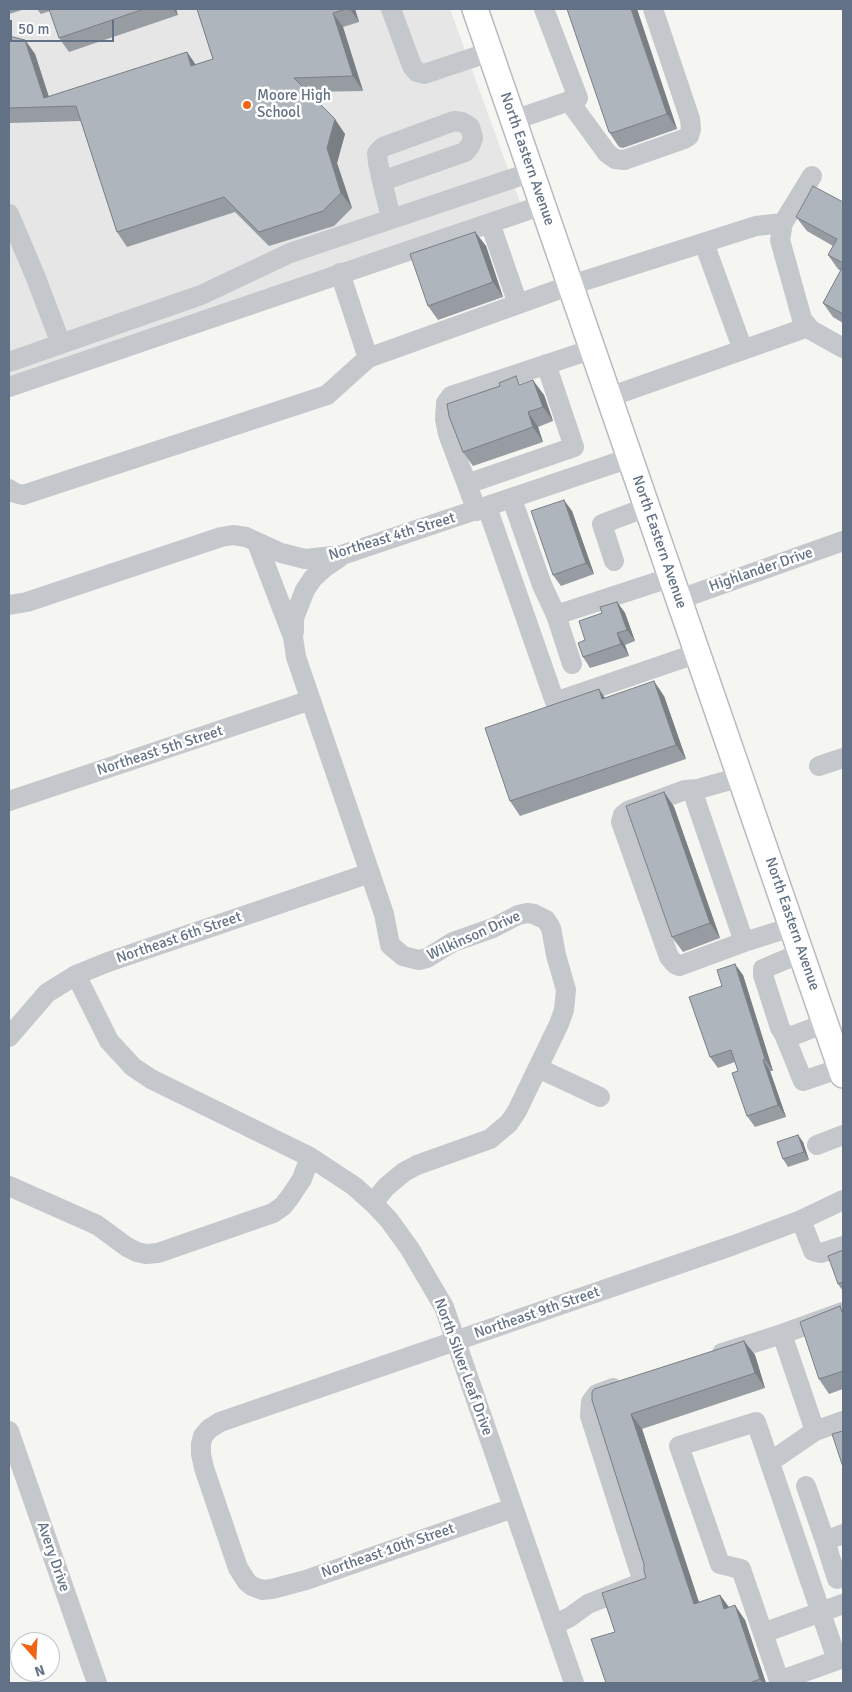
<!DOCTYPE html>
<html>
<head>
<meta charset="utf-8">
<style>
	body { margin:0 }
	#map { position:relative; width:852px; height:1692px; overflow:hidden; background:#f5f5f1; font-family:Signika,sans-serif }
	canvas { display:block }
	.frame { position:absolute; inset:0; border:10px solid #627185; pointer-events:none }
	.north { position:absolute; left:10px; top:1632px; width:50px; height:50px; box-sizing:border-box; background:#fff; border:1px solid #c0c6ce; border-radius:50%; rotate:161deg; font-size:14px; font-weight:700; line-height:20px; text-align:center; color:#627185 }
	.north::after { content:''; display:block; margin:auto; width:18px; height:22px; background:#f16416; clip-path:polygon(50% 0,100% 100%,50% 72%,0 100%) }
	.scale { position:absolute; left:10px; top:20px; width:104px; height:22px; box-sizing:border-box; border:2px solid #627185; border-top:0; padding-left:6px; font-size:15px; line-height:18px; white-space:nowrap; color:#627185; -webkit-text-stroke:4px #fff; paint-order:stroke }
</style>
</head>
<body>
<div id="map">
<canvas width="852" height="1692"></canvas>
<div class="frame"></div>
<div class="north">N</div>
<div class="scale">50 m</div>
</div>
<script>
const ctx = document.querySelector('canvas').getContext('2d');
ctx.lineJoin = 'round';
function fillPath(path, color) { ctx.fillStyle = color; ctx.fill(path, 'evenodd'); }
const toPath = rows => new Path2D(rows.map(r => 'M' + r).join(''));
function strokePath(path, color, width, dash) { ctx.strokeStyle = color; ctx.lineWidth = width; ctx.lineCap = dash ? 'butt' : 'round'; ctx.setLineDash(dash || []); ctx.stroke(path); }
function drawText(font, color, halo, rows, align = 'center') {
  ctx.font = font + ' Signika,sans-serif'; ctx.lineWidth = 5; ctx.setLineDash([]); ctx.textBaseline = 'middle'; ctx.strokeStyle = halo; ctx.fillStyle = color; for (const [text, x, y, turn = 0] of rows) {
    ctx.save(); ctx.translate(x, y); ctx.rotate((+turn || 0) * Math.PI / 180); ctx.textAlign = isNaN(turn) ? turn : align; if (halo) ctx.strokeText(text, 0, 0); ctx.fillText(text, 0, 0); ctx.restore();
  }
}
fillPath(toPath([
	[9,9,450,9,520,202,9,384]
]), '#e5e6e5');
const major = toPath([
	[475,9,843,1075]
]);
strokePath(major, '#b7babf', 28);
strokePath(toPath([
	[391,9,412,66,417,72,424,74,490,52],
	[569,101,607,153,615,159,624,160,684,139,689,136,691,129,690,119,653,9],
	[514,120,578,98,544,9],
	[812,176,783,223,780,240,802,319,811,330,843,348],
	[382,181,465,152,470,146,473,138,470,127,462,122,454,121,383,147,377,153,378,163,382,181,391,218],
	[9,214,36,278,61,344],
	[490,223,518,304],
	[704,243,743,350],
	[340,273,368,358],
	[9,362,201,295,290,253,532,172],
	[9,387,543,205],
	[609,397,808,327],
	[467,484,574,447,546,364],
	[9,489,15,493,23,495,327,395,368,358,571,285,756,226,783,223],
	[512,499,542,585,556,615,672,577],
	[487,507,555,702,698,653],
	[477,511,448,434,445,419,446,403,451,396,593,349],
	[257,543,293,637,296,657,384,914,390,945,403,956,419,960,427,958,453,942,493,928,518,915,527,913,534,914,546,920,551,928,556,955,566,990,564,1010,559,1024,517,1111,509,1123,490,1139,417,1165,404,1172,386,1187,373,1203],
	[614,561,602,524,647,507],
	[680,599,843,541],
	[9,605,27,602,221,537,233,535,246,537,281,553,305,559,342,555,630,458],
	[556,615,572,664],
	[294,632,294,618,305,590,313,578,324,568,340,557],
	[819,766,843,758],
	[741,777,698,789,685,790,628,811,623,815,621,822,669,957,675,964,679,966,744,942,792,927],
	[692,790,744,942],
	[9,801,311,700],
	[801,953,763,969,763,975,780,1028,784,1034,792,1036,826,1023],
	[76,975,109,1041,133,1067,151,1079,310,1157,354,1186,373,1203,389,1220,410,1249,444,1307,574,1683],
	[784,1034,803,1081,841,1068],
	[9,1037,47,993,76,975,108,962,370,873],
	[538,1068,600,1097],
	[817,1145,843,1135],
	[9,1186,97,1225,127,1247,137,1252,146,1254,158,1253,273,1213,283,1206,290,1197,302,1179,310,1157],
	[801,1220,813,1251,821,1253,843,1246],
	[843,1312,782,1334,815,1431,843,1421],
	[722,1353,782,1334],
	[9,1431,97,1683],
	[770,1462,815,1431],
	[806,1486,825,1541,843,1534],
	[513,1508,306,1580,272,1589,262,1590,252,1586,247,1582,238,1568,204,1468,201,1454,201,1444,203,1436,209,1429,220,1422,734,1245,801,1220,843,1200],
	[825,1541,837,1579,843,1577],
	[554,1625,570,1617,588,1604,643,1582,590,1416,591,1402,597,1394,613,1388],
	[763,1633,843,1604],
	[779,1681,843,1658],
	[780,1683,741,1569,720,1564,679,1446,756,1422,837,1660]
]), '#c4c7cb', 20);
strokePath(major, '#fff', 25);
fillPath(toPath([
	[9,9,25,9,9,14],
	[37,9,176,9,178,15,69,52,59,38,50,11,41,14],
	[197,9,355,9,359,22,343,27,363,91,308,92,345,134,337,163,352,208,334,226,269,246,235,212,127,247,117,232,81,121,9,123,9,36,25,40,35,54,49,97,187,52,196,65,213,59],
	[637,9,677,129,623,148,619,147,609,132],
	[843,202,843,323,833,317,823,303,841,271,838,269,828,255,833,246,807,231,796,217],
	[475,232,486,246,503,297,438,320,428,306],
	[522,384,544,395,553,421,538,427,543,442,473,466,463,452],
	[572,511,594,574,561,586,553,575],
	[617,602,625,613,635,641,625,645,629,656,590,668,583,657,585,640,602,613],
	[664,696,686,759,520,816,510,801],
	[664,792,674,807,720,938,683,952,672,937],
	[743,975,773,1071,770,1071,786,1117,755,1127,747,1116,738,1071,735,1062,718,1068,710,1057,722,986],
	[798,1135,803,1142,809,1160,788,1167,783,1159],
	[843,1250,843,1291,838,1284],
	[843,1311,843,1389,829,1394,819,1379],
	[744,1341,755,1355,765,1388,642,1429,699,1602,720,1595,729,1607,745,1620,766,1683,606,1683,615,1632,646,1578,644,1564,592,1400]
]), '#969ca2');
fillPath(toPath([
	[173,9,176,9,178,15],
	[350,9,355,9,359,22],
	[631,9,637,9,677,129,667,114],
	[333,13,343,27,363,91,353,76],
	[25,40,35,54,52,107,44,98],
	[187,52,197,67,191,66],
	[335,119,345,134,337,163,352,208,341,193,327,148],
	[475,232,486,246,503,297,493,282],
	[533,380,544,395,553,421,543,407],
	[528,412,538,427,543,442,533,427],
	[564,500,572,511,594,574,586,563],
	[617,602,625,613,635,641,627,630],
	[617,633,625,645,629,656,621,644],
	[654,681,664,696,686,759,676,745],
	[599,689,609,704,602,699],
	[664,792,674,807,720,938,710,923],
	[735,964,743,975,773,1071,765,1059],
	[763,1060,770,1071,786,1117,778,1105],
	[798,1135,803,1142,809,1160,804,1152],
	[744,1341,755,1355,765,1388,755,1373],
	[631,1414,642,1429,704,1618,694,1604],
	[720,1595,730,1609,724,1609],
	[735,1605,745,1620,766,1683,763,1683,760,1679]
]), '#7a7f84');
const building = toPath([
	[49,9,144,9,59,38,49,9],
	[197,9,346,9,333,13,353,76,294,78,335,119,327,148,341,193,323,211,259,232,224,197,117,232,76,106,9,108,9,36,25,40,44,98,187,52,191,66,213,59,197,9],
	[567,9,631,9,667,114,612,133,609,132,567,9],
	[813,186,843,202,843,263,828,255,837,239,796,217,813,186],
	[475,232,493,282,428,306,410,254,475,232],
	[843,266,843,314,823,303,843,266],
	[516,376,519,385,533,380,543,407,528,412,533,427,463,452,449,416,447,404,500,386,499,383,516,376],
	[564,500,586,563,553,575,531,511,564,500],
	[617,602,627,630,617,633,621,644,583,657,578,643,585,640,579,621,602,613,600,607,617,602],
	[654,681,676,745,510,801,485,728,599,689,602,699,654,681],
	[664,792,710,923,672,937,626,806,664,792],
	[735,964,765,1059,763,1060,778,1105,747,1116,732,1073,738,1071,731,1050,710,1057,689,997,722,986,717,970,735,964],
	[798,1135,804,1152,783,1159,777,1142,798,1135],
	[843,1250,843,1282,838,1284,828,1256,843,1250],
	[840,1306,843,1315,843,1371,819,1379,800,1322,840,1306],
	[744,1341,755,1373,631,1414,694,1604,720,1595,724,1609,735,1605,760,1679,752,1682,752,1683,606,1683,591,1639,615,1632,602,1593,646,1578,644,1571,644,1564,592,1400,592,1392,594,1389,744,1341],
	[843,1431,843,1467,832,1434,843,1431]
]);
fillPath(building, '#afb5bc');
strokePath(building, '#7a7f84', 1);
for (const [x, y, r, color] of [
	[247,105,5,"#f16416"]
]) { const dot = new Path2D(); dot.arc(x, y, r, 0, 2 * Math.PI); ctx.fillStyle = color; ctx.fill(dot); strokePath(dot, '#fff', 2); }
drawText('15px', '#627185', '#fff', [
	["Moore High",257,96],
	["School",257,113]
], 'left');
drawText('15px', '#627185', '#fff', [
	["North Eastern Avenue",527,159,71],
	["Northeast 4th Street",392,537,-17],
	["North Eastern Avenue",659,542,71],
	["Highlander Drive",761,570,-19],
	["Northeast 5th Street",160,751,-18],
	["North Eastern Avenue",792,924,71],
	["Wilkinson Drive",474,936,-24],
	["Northeast 6th Street",179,938,-19],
	["Northeast 9th Street",537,1313,-19],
	["North Silver Leaf Drive",463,1367,70],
	["Northeast 10th Street",388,1551,-19],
	["Avery Drive",53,1557,71]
]);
</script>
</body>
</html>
